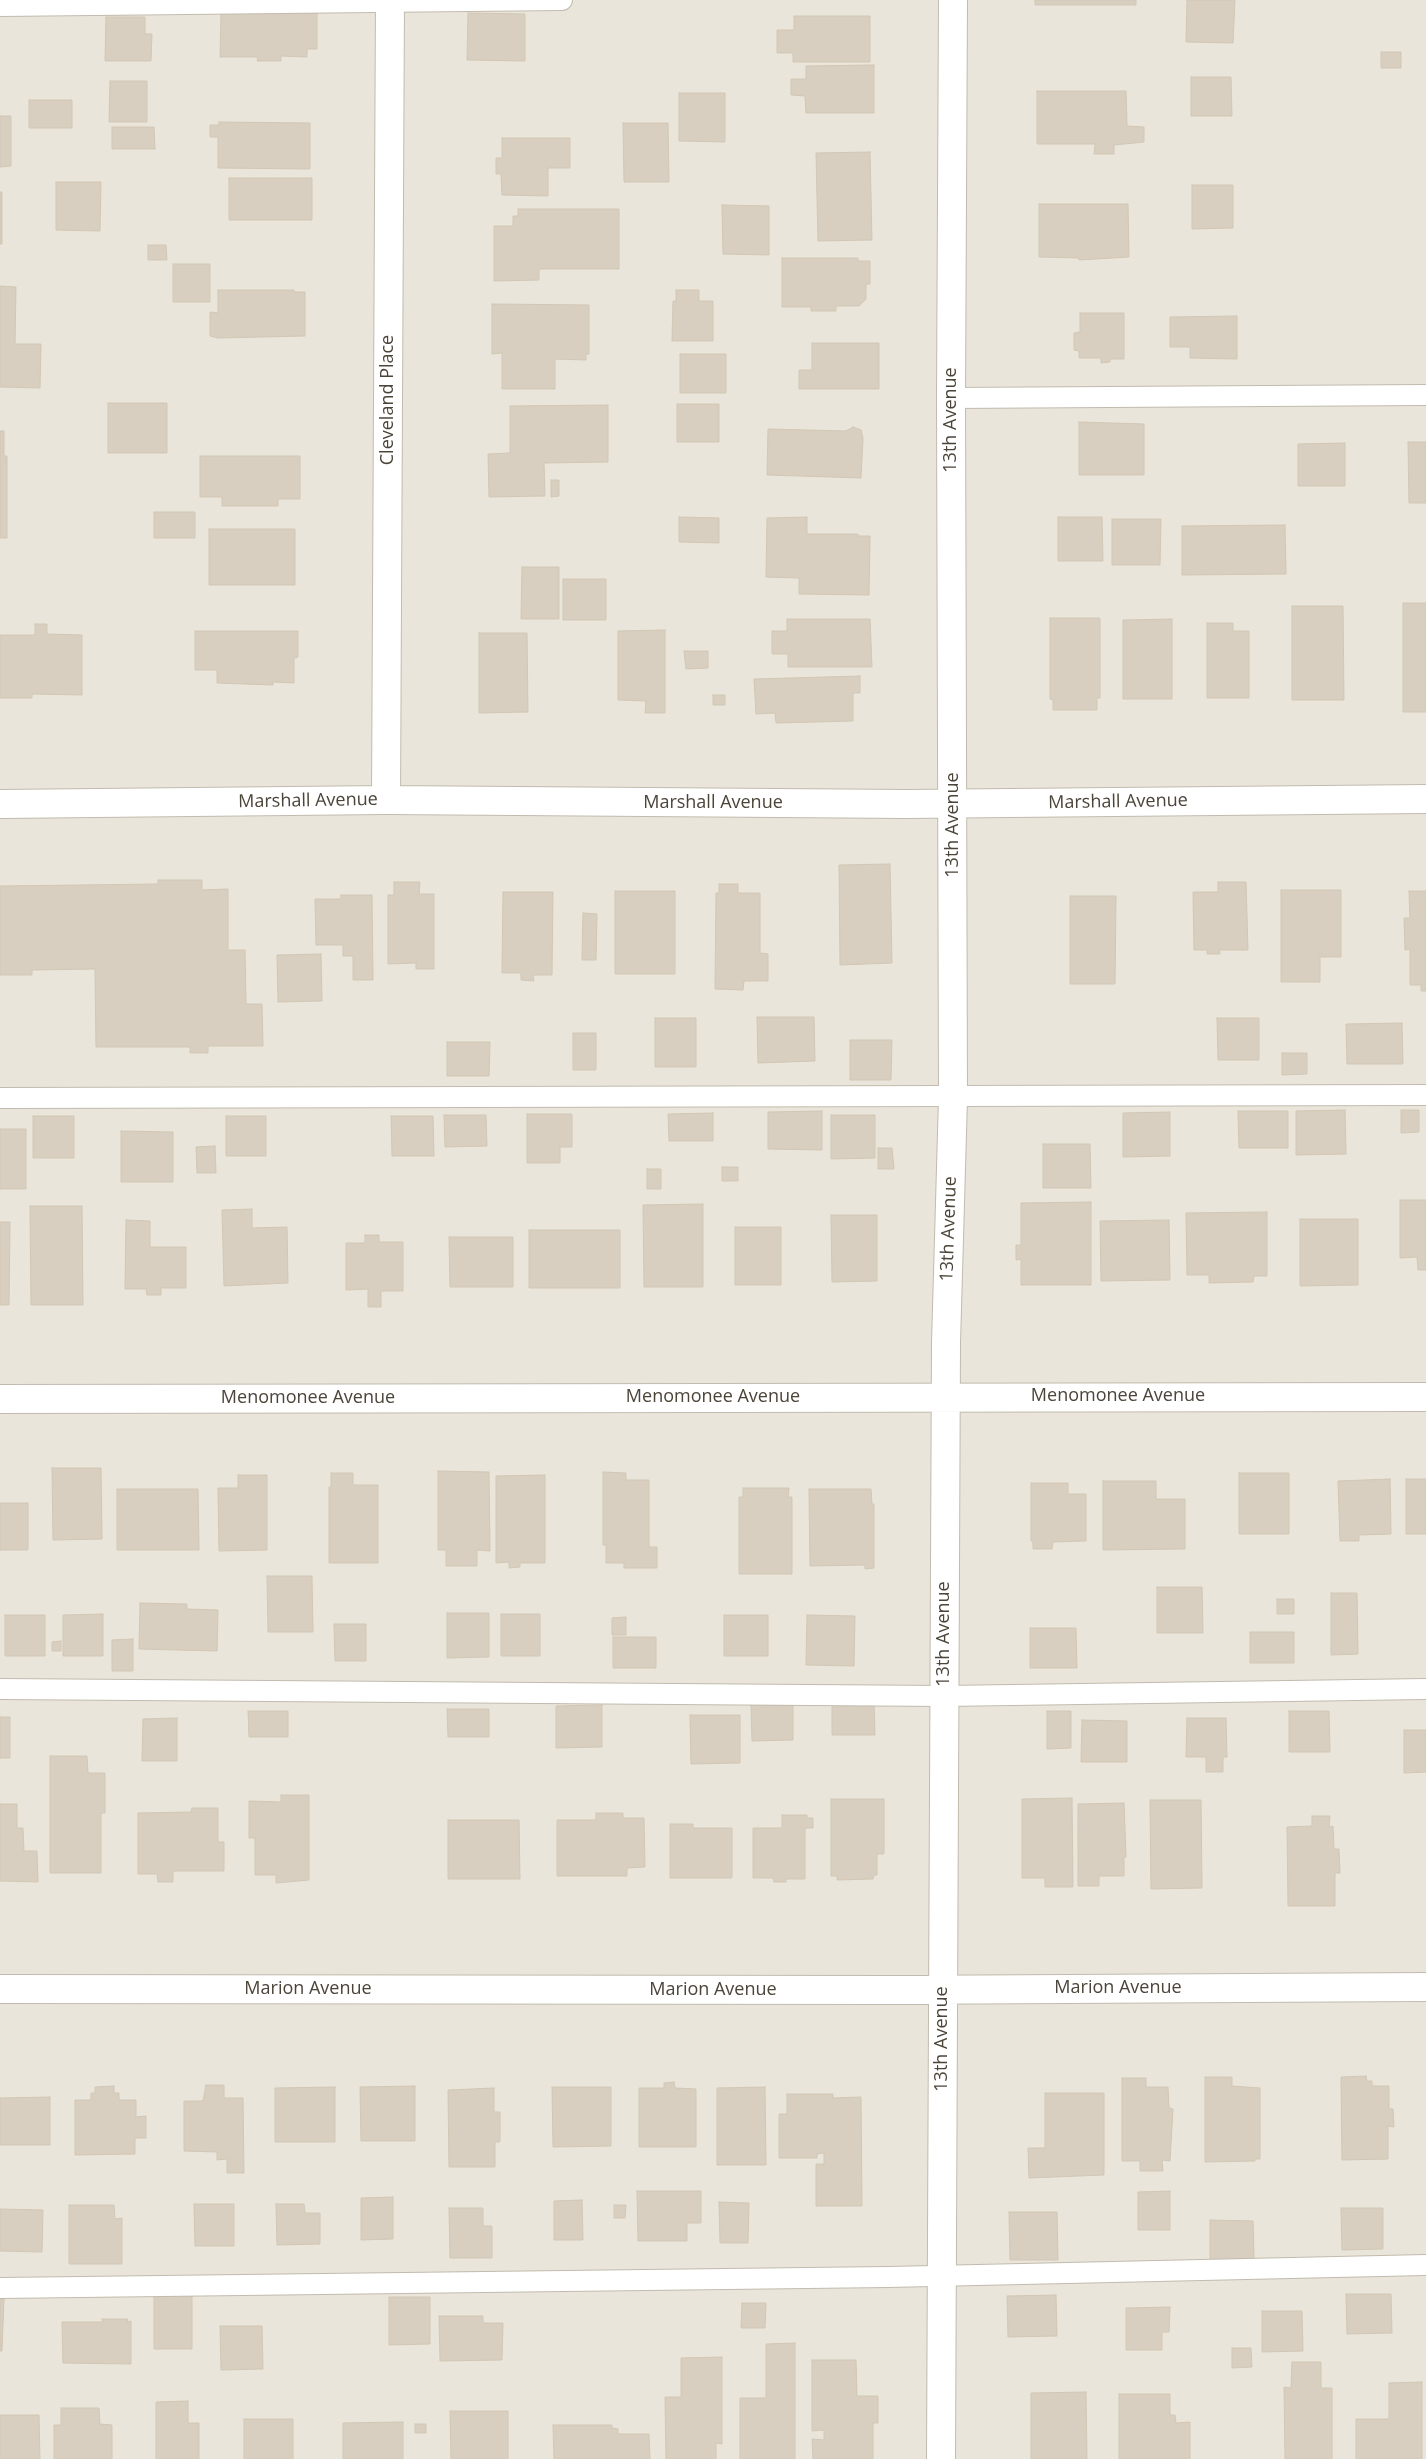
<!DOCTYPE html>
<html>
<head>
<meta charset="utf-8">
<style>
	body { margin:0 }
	canvas { display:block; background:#f6f3ec }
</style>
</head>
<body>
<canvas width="1426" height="2459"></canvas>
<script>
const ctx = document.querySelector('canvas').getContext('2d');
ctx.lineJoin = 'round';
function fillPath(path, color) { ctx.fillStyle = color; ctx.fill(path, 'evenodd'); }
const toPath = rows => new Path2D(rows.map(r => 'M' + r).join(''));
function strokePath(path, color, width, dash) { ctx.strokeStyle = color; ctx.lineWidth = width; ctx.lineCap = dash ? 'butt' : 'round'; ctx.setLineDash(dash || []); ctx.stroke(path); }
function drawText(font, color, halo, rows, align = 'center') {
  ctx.font = font + ' "Open Sans",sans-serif'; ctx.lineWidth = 4; ctx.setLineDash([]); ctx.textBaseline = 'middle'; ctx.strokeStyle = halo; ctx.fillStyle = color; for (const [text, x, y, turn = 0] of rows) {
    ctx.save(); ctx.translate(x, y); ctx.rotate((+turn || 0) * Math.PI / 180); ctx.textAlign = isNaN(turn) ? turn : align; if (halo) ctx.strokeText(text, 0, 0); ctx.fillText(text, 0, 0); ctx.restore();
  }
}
fillPath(toPath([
	[0,0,1426,0,1426,2459,0,2459]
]), '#eae5da');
const building = toPath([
	[1035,0,1136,0,1136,5,1035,5,1035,0],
	[1187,0,1235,0,1233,43,1186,42,1187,0],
	[221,13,317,13,317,49,307,49,307,57,281,56,281,61,257,61,258,57,220,57,221,13],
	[468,13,525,14,525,61,467,60,468,13],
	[794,16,870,16,870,62,793,62,793,53,777,53,777,30,794,30,794,16],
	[106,17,145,17,145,34,152,34,151,61,105,61,106,17],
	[1381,52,1401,52,1401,68,1381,68,1381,52],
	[874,65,874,113,806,113,805,96,791,95,791,79,806,79,806,66,874,65],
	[1191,77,1231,77,1232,116,1191,116,1191,77],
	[110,81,147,81,147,122,109,122,110,81],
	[1037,91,1126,91,1127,126,1144,127,1144,142,1114,145,1114,154,1094,154,1095,144,1037,144,1037,91],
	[679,93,725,93,725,142,679,141,679,93],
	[29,100,72,100,72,128,29,128,29,100],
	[0,116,11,116,11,166,0,167,0,116],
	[219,122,310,123,310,169,218,168,218,137,210,137,210,125,219,125,219,122],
	[623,123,668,123,669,182,624,182,623,123],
	[112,127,154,127,155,149,112,149,112,127],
	[502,138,570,138,570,168,548,168,548,196,502,195,501,174,496,174,496,158,502,158,502,138],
	[870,152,872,240,818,241,816,153,870,152],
	[229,178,312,178,312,220,229,220,229,178],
	[56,182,101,182,100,231,56,230,56,182],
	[1192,185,1233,185,1233,228,1192,229,1192,185],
	[0,192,2,192,2,244,0,244,0,192],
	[1039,204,1128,204,1129,257,1079,260,1079,258,1039,257,1039,204],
	[722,205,769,206,769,255,723,254,722,205],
	[518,209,619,209,619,269,539,269,539,280,494,281,494,226,513,226,513,216,518,216,518,209],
	[148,245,166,245,167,260,148,260,148,245],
	[782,258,858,258,858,261,870,261,870,284,866,284,866,299,859,306,836,306,836,311,811,311,811,307,782,307,782,258],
	[173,264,210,264,210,302,173,302,173,264],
	[0,286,16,287,15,344,41,344,40,388,0,387,0,286],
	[218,290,294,290,294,292,305,292,305,336,218,338,210,336,210,312,218,313,218,290],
	[676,290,699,290,699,301,713,301,713,341,672,341,673,301,676,301,676,290],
	[492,304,589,305,589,354,586,354,586,360,555,359,555,389,502,389,502,353,492,354,492,304],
	[1080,313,1124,313,1124,359,1110,359,1110,362,1101,363,1101,358,1079,358,1079,351,1074,350,1074,333,1080,332,1080,313],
	[1237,316,1237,359,1190,358,1190,347,1170,347,1170,317,1237,316],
	[812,343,879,343,879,389,799,389,799,370,812,370,812,343],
	[680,354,726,354,726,393,680,393,680,354],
	[108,403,167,403,167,453,108,453,108,403],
	[677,404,719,404,719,442,677,442,677,404],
	[608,405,608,462,544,463,545,496,489,497,488,454,510,453,510,406,608,405],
	[1079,422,1144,424,1144,475,1079,475,1079,422],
	[853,427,861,430,863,438,861,478,767,475,768,429,846,431,853,427],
	[0,431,4,431,4,456,7,456,7,538,0,538,0,431],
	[1408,442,1426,442,1426,503,1409,503,1408,442],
	[1345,443,1345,486,1298,486,1298,444,1345,443],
	[200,456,300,456,300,499,278,499,278,506,222,506,222,497,200,497,200,456],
	[551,480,559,480,559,496,551,497,551,480],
	[154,512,195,512,195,538,154,538,154,512],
	[679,517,719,518,719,543,679,542,679,517],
	[807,517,807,534,858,534,858,536,870,536,869,595,799,594,799,578,766,577,767,518,807,517],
	[1058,517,1102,517,1103,561,1058,561,1058,517],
	[1112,519,1161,519,1160,565,1112,565,1112,519],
	[1285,525,1286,574,1182,575,1182,526,1285,525],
	[209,529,295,529,295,585,209,585,209,529],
	[522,567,559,567,559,619,521,619,522,567],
	[563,579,606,579,606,620,563,620,563,579],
	[1403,603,1426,603,1426,712,1403,712,1403,603],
	[1292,606,1343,606,1344,700,1292,700,1292,606],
	[1050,618,1100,618,1100,698,1097,698,1097,710,1053,710,1053,700,1050,699,1050,618],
	[787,619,870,619,872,667,788,667,788,654,772,654,772,631,787,631,787,619],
	[1172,619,1172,699,1123,699,1123,620,1172,619],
	[1207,623,1233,623,1233,631,1249,631,1249,698,1207,698,1207,623],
	[35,624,47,624,47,634,82,635,82,695,32,694,32,698,0,698,0,635,35,635,35,624],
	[665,630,665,713,645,713,646,701,618,700,618,631,665,630],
	[195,631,298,631,298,657,294,658,294,683,273,682,273,685,217,683,217,670,195,670,195,631],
	[479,633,527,633,528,712,479,713,479,633],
	[684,651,708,651,708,668,686,669,684,651],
	[860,676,860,693,853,693,853,721,776,723,775,713,756,714,754,679,860,676],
	[713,695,725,695,725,705,713,705,713,695],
	[890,864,892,963,840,965,839,865,890,864],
	[158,880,202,880,202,890,228,889,228,950,245,950,246,1004,262,1004,263,1046,208,1046,208,1053,190,1053,190,1047,96,1047,95,969,32,970,32,975,0,975,0,886,158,884,158,880],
	[394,882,420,882,419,894,434,894,434,969,416,969,416,963,388,964,388,895,394,895,394,882],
	[1218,882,1246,882,1248,950,1219,950,1220,954,1207,954,1207,950,1194,950,1193,892,1218,892,1218,882],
	[719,884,738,884,738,893,760,893,760,953,768,954,768,981,744,981,743,990,715,989,716,893,719,893,719,884],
	[1281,890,1341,890,1341,957,1320,957,1320,982,1281,982,1281,890],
	[615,891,675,891,675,974,615,974,615,891],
	[1409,891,1426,891,1426,991,1421,991,1421,985,1410,985,1410,949,1405,950,1404,918,1410,918,1409,891],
	[503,892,553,892,552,975,533,975,534,981,521,980,521,973,502,973,503,892],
	[341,895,372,895,373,980,353,980,353,956,343,956,343,945,316,945,315,899,341,899,341,895],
	[1070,896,1116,896,1115,984,1070,984,1070,896],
	[583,913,597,914,596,960,582,960,583,913],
	[321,954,322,1001,278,1002,277,955,321,954],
	[757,1017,814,1017,815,1061,758,1063,757,1017],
	[655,1018,696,1018,696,1067,655,1067,655,1018],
	[1217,1018,1259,1018,1259,1060,1218,1060,1217,1018],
	[1402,1023,1403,1064,1347,1064,1346,1024,1402,1023],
	[573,1033,596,1033,596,1070,573,1070,573,1033],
	[850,1040,892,1040,891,1080,850,1080,850,1040],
	[447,1042,490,1042,489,1076,447,1076,447,1042],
	[1282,1053,1307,1053,1307,1074,1282,1075,1282,1053],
	[1345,1110,1346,1154,1296,1155,1296,1111,1345,1110],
	[1401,1110,1419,1110,1419,1132,1401,1133,1401,1110],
	[822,1111,822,1150,768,1149,768,1112,822,1111],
	[1238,1111,1288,1111,1288,1148,1239,1148,1238,1111],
	[1170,1112,1170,1156,1123,1157,1123,1113,1170,1112],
	[713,1113,713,1141,669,1141,668,1114,713,1113],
	[527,1114,572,1114,572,1147,560,1147,560,1163,527,1163,527,1114],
	[444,1115,486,1115,487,1146,445,1147,444,1115],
	[831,1115,875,1115,875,1158,831,1159,831,1115],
	[33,1116,74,1116,74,1158,33,1158,33,1116],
	[226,1116,266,1116,266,1156,226,1156,226,1116],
	[391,1116,433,1116,434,1156,392,1156,391,1116],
	[0,1129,26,1129,26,1189,0,1189,0,1129],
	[121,1131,173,1132,173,1182,121,1182,121,1131],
	[1043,1144,1090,1144,1091,1188,1043,1188,1043,1144],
	[215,1146,216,1173,197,1173,196,1147,215,1146],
	[878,1148,892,1148,894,1169,878,1169,878,1148],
	[722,1167,738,1167,738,1181,722,1181,722,1167],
	[647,1169,661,1169,661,1189,647,1189,647,1169],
	[1400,1200,1426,1200,1426,1270,1418,1270,1417,1257,1400,1258,1400,1200],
	[1091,1202,1091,1285,1021,1285,1021,1259,1016,1260,1016,1245,1021,1245,1021,1203,1091,1202],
	[703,1204,703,1287,644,1287,643,1205,703,1204],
	[30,1206,82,1206,83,1305,31,1305,30,1206],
	[252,1209,252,1228,287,1227,288,1283,224,1286,222,1210,252,1209],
	[1267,1212,1267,1276,1254,1276,1253,1282,1209,1283,1209,1275,1187,1275,1186,1213,1267,1212],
	[831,1215,877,1215,877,1281,832,1282,831,1215],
	[1300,1219,1358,1219,1358,1285,1300,1286,1300,1219],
	[126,1220,150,1221,150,1247,186,1247,186,1288,161,1288,161,1295,147,1295,146,1289,125,1289,126,1220],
	[1169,1220,1170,1280,1101,1281,1100,1221,1169,1220],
	[0,1222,10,1222,9,1305,0,1305,0,1222],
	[735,1227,781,1227,781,1285,735,1285,735,1227],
	[529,1230,620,1230,620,1288,529,1288,529,1230],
	[365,1235,379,1235,379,1242,403,1242,403,1291,381,1291,381,1307,368,1307,368,1289,346,1290,346,1243,365,1243,365,1235],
	[449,1237,513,1237,513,1287,450,1287,449,1237],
	[52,1468,101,1468,102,1539,53,1540,52,1468],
	[438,1471,489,1472,490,1551,477,1550,477,1566,446,1566,446,1550,438,1550,438,1471],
	[603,1472,626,1473,626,1480,649,1480,649,1547,657,1547,657,1568,624,1568,624,1563,606,1563,606,1545,603,1545,603,1472],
	[331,1473,353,1473,353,1485,378,1485,378,1563,329,1563,329,1487,331,1487,331,1473],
	[1239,1473,1289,1473,1289,1534,1239,1534,1239,1473],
	[238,1475,267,1475,267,1550,219,1551,218,1488,238,1488,238,1475],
	[545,1475,545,1563,520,1563,520,1567,509,1568,509,1562,496,1563,496,1476,545,1475],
	[1390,1479,1391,1534,1359,1535,1359,1541,1340,1541,1338,1481,1390,1479],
	[1406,1479,1426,1479,1426,1534,1406,1534,1406,1479],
	[1103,1481,1156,1481,1156,1499,1185,1499,1185,1549,1103,1550,1103,1481],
	[1031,1483,1068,1483,1068,1494,1086,1494,1086,1541,1053,1542,1052,1549,1033,1549,1033,1541,1031,1541,1031,1483],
	[743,1488,789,1488,788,1497,792,1497,792,1574,739,1574,739,1497,743,1497,743,1488],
	[117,1489,198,1489,199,1550,117,1550,117,1489],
	[809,1489,871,1489,872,1504,874,1504,874,1568,865,1569,865,1565,810,1566,809,1489],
	[0,1503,28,1503,28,1550,0,1550,0,1503],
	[267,1576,312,1576,313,1632,268,1632,267,1576],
	[1157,1587,1202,1587,1203,1633,1157,1633,1157,1587],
	[1331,1593,1357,1593,1358,1654,1331,1655,1331,1593],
	[1277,1599,1294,1599,1294,1614,1277,1614,1277,1599],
	[140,1603,187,1604,187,1609,218,1610,217,1651,139,1649,140,1603],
	[447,1613,489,1613,489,1657,447,1658,447,1613],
	[103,1614,103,1656,63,1656,63,1615,103,1614],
	[501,1614,540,1614,540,1656,501,1656,501,1614],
	[5,1615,45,1615,45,1656,5,1656,5,1615],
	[724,1615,768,1615,768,1656,724,1656,724,1615],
	[807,1615,855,1616,854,1666,806,1665,807,1615],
	[626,1617,626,1635,612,1635,612,1618,626,1617],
	[334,1624,366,1624,366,1661,335,1661,334,1624],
	[1030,1628,1076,1628,1077,1668,1030,1668,1030,1628],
	[1250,1632,1294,1632,1294,1663,1250,1663,1250,1632],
	[613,1637,656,1637,656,1668,613,1668,613,1637],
	[133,1639,133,1671,112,1671,112,1640,133,1639],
	[61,1641,61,1651,52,1651,52,1642,61,1641],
	[832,1702,874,1702,875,1735,832,1735,832,1702],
	[751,1703,793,1703,793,1740,752,1741,751,1703],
	[602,1705,602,1747,556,1748,556,1706,602,1705],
	[447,1709,489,1709,489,1737,448,1737,447,1709],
	[248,1711,288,1711,288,1737,249,1737,248,1711],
	[1047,1711,1071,1711,1071,1748,1047,1749,1047,1711],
	[1289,1711,1329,1711,1330,1752,1289,1752,1289,1711],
	[690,1715,740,1715,740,1763,691,1764,690,1715],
	[0,1717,10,1717,10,1758,0,1758,0,1717],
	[177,1718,177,1761,142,1761,143,1719,177,1718],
	[1187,1718,1226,1718,1227,1757,1223,1757,1223,1772,1206,1772,1206,1757,1186,1757,1187,1718],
	[1082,1720,1127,1721,1127,1762,1081,1762,1082,1720],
	[1404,1730,1426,1730,1426,1772,1404,1773,1404,1730],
	[50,1756,87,1756,88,1773,105,1773,105,1813,101,1813,101,1873,50,1873,50,1756],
	[281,1795,309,1795,309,1880,276,1883,276,1875,255,1875,255,1838,249,1838,249,1801,281,1802,281,1795],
	[1072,1798,1073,1887,1045,1887,1045,1878,1022,1878,1022,1799,1072,1798],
	[831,1799,884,1799,884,1854,877,1854,877,1875,874,1875,873,1879,837,1880,837,1876,831,1876,831,1799],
	[1150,1800,1201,1800,1202,1888,1151,1889,1150,1800],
	[1124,1803,1126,1857,1124,1857,1124,1876,1099,1876,1099,1886,1078,1886,1078,1804,1124,1803],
	[0,1804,17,1804,17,1828,23,1828,24,1851,37,1851,38,1882,0,1881,0,1804],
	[192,1808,218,1808,218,1842,224,1842,224,1871,173,1871,173,1882,158,1882,157,1874,138,1874,138,1813,191,1812,192,1808],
	[596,1813,623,1813,623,1818,644,1818,645,1867,627,1868,627,1876,557,1876,557,1820,596,1820,596,1813],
	[782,1815,807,1815,807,1818,813,1818,813,1828,805,1828,805,1879,786,1879,786,1882,774,1882,773,1878,753,1878,753,1828,782,1828,782,1815],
	[1312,1816,1330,1816,1329,1827,1333,1826,1334,1849,1339,1849,1340,1873,1335,1873,1335,1906,1288,1906,1287,1827,1312,1826,1312,1816],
	[448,1820,519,1820,520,1879,448,1879,448,1820],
	[670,1824,693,1824,693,1828,732,1828,732,1878,670,1878,670,1824],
	[1366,2076,1367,2081,1372,2081,1372,2086,1389,2086,1389,2109,1393,2109,1394,2127,1388,2126,1388,2159,1342,2160,1341,2077,1366,2076],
	[1205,2077,1232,2077,1232,2086,1260,2088,1260,2159,1255,2159,1255,2161,1205,2162,1205,2077],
	[1122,2078,1146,2078,1146,2087,1168,2087,1169,2108,1173,2109,1170,2161,1162,2160,1163,2171,1140,2171,1140,2161,1122,2161,1122,2078],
	[674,2082,675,2088,696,2089,696,2147,639,2147,639,2088,664,2088,664,2083,674,2082],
	[206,2085,224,2085,224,2098,243,2098,244,2173,227,2173,227,2159,217,2160,217,2152,184,2151,184,2101,203,2101,206,2085],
	[114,2086,114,2093,119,2093,119,2100,136,2100,136,2117,146,2116,146,2138,135,2138,135,2154,75,2155,75,2100,91,2100,91,2093,95,2093,95,2087,114,2086],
	[415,2086,415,2141,361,2141,360,2087,415,2086],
	[335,2087,335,2142,275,2142,275,2088,335,2087],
	[552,2087,611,2087,611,2146,553,2147,552,2087],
	[765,2087,766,2165,717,2165,717,2088,765,2087],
	[494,2088,494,2112,500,2112,500,2142,495,2142,495,2167,449,2167,448,2090,494,2088],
	[1045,2093,1104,2093,1104,2175,1029,2178,1028,2148,1045,2148,1045,2093],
	[787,2094,833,2094,833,2098,861,2097,862,2206,816,2206,816,2164,824,2164,824,2153,817,2154,817,2158,779,2158,779,2114,787,2114,787,2094],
	[50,2097,50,2145,0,2145,0,2098,50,2097],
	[637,2191,701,2191,701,2223,687,2223,687,2241,638,2241,637,2191],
	[1170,2191,1170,2230,1138,2230,1138,2192,1170,2191],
	[393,2197,393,2239,361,2240,361,2198,393,2197],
	[582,2200,583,2240,554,2240,554,2201,582,2200],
	[719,2202,749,2203,748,2243,720,2243,719,2202],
	[194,2204,234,2204,234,2246,195,2246,194,2204],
	[276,2204,304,2204,305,2213,320,2213,320,2244,277,2245,276,2204],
	[69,2205,114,2205,115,2219,122,2218,122,2264,69,2264,69,2205],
	[614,2205,626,2205,625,2218,614,2218,614,2205],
	[449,2208,483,2208,483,2226,492,2226,492,2258,450,2258,449,2208],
	[1341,2208,1383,2208,1383,2249,1342,2250,1341,2208],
	[0,2209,43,2210,42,2252,0,2251,0,2209],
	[1009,2212,1057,2212,1058,2260,1010,2260,1009,2212],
	[1210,2220,1253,2221,1254,2259,1210,2260,1210,2220],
	[192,2294,192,2349,154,2349,154,2295,192,2294],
	[1346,2294,1391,2294,1392,2333,1347,2334,1346,2294],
	[1056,2295,1057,2336,1008,2337,1007,2296,1056,2295],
	[389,2297,430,2297,430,2344,389,2345,389,2297],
	[0,2299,4,2299,2,2351,0,2351,0,2299],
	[742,2303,766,2303,765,2328,741,2328,742,2303],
	[1170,2307,1169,2332,1162,2332,1162,2350,1126,2350,1126,2308,1170,2307],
	[1262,2311,1302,2311,1303,2351,1262,2352,1262,2311],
	[439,2316,483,2316,483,2323,503,2323,502,2360,440,2361,439,2316],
	[102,2319,128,2319,127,2322,131,2321,131,2364,63,2363,62,2322,103,2322,102,2319],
	[220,2326,262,2326,263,2369,221,2370,220,2326],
	[795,2343,795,2459,740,2459,740,2398,766,2398,766,2344,795,2343],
	[1232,2348,1251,2348,1252,2367,1232,2368,1232,2348],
	[722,2357,722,2444,716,2443,716,2459,666,2459,665,2397,681,2397,681,2358,722,2357],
	[812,2360,856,2360,857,2396,878,2396,878,2423,873,2423,873,2459,813,2459,812,2439,824,2440,824,2430,812,2431,812,2360],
	[1292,2362,1321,2362,1321,2388,1332,2388,1332,2459,1285,2459,1284,2387,1291,2388,1292,2362],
	[1422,2382,1422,2459,1356,2459,1356,2419,1389,2419,1389,2383,1422,2382],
	[1086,2392,1087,2459,1031,2459,1031,2393,1086,2392],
	[1119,2394,1170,2394,1170,2415,1175,2415,1176,2423,1190,2422,1190,2459,1119,2459,1119,2394],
	[188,2401,188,2423,199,2423,199,2459,156,2459,156,2402,188,2401],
	[61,2408,99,2408,100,2424,112,2425,112,2459,54,2459,54,2425,61,2425,61,2408],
	[450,2411,508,2411,508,2459,451,2459,450,2411],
	[0,2415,39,2415,40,2459,0,2459,0,2415],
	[244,2419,293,2419,293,2459,244,2459,244,2419],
	[403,2422,403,2459,343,2459,343,2423,403,2422],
	[415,2424,426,2424,426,2433,415,2433,415,2424],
	[553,2425,612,2425,612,2428,618,2429,618,2434,649,2434,650,2459,554,2459,553,2425]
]);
fillPath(building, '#d8cfc1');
strokePath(building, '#d3c7b4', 1);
const lane = toPath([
	[0,6,562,0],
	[951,398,1426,395],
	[0,1098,1426,1095],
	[0,1689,944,1696,1426,1689],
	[0,2288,888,2277,1426,2265]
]);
const street = toPath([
	[386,800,390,0],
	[0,804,386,800,907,804,1426,799],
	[0,1399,1426,1397],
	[0,1989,888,1990,1426,1987],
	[941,2459,946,1343,953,1098,951,398,953,0]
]);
strokePath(lane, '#c2bbae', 22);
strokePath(street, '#c2bbae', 30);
strokePath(lane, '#fff', 20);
strokePath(street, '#fff', 28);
drawText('18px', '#4b4439', '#fff', [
	["Cleveland Place",388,400,-90],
	["13th Avenue",951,420,-90],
	["Marshall Avenue",308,801,-1],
	["Marshall Avenue",1118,802,-1],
	["Marshall Avenue",713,803],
	["13th Avenue",953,825,-90],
	["13th Avenue",949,1229,-88],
	["Menomonee Avenue",1118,1396],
	["Menomonee Avenue",713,1397],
	["Menomonee Avenue",308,1398],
	["13th Avenue",944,1634,-90],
	["Marion Avenue",1118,1988],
	["Marion Avenue",308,1989],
	["Marion Avenue",713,1990],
	["13th Avenue",942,2039,-90]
]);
</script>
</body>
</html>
